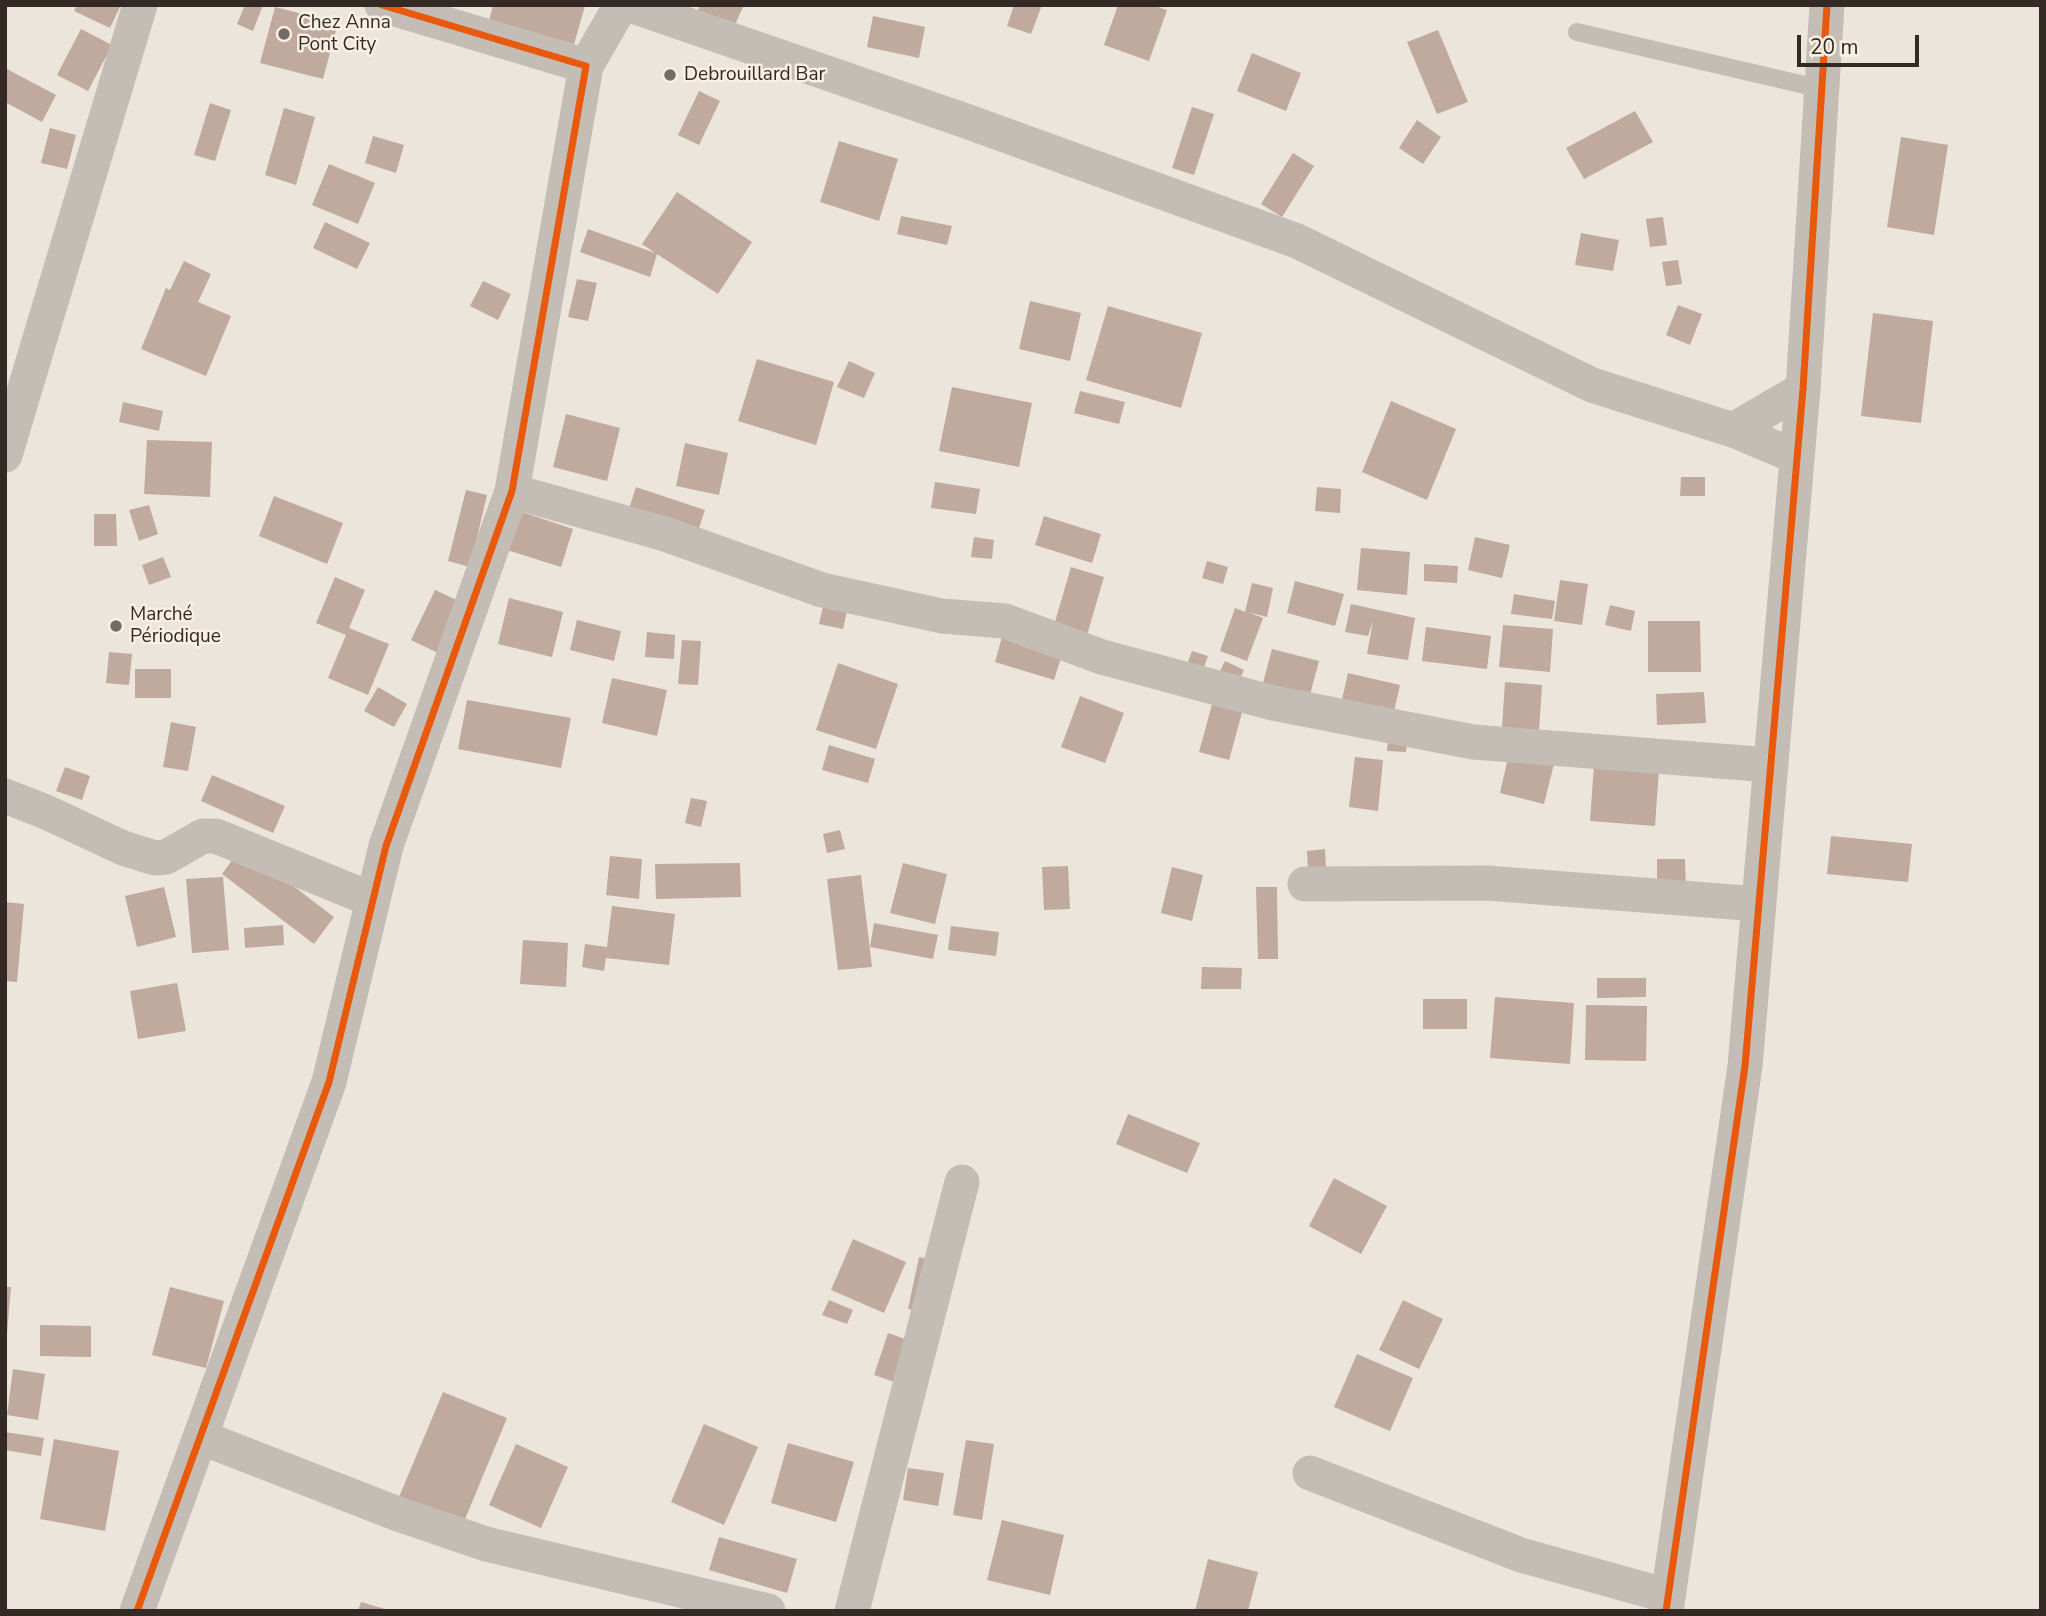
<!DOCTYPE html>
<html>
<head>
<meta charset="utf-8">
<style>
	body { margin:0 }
	#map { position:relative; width:2046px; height:1616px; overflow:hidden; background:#ece5dc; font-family:"Nunito Sans",sans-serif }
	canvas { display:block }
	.frame { position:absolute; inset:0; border:7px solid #342a25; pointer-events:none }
	.scale { position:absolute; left:1797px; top:35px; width:122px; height:32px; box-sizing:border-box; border:4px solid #342a25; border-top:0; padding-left:9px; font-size:21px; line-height:24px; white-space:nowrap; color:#342a25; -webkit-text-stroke:5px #f9f0e3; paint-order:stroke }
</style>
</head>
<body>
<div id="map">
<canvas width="2046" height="1616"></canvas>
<div class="frame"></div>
<div class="scale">20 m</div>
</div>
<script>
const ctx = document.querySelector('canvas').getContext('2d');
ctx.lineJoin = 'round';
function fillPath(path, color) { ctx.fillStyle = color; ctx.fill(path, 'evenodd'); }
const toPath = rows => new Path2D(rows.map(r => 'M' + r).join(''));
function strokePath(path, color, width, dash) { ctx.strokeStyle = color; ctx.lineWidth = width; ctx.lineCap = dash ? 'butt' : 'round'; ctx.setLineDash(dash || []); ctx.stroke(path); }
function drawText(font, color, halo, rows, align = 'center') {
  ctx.font = font + ' "Nunito Sans",sans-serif'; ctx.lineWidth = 5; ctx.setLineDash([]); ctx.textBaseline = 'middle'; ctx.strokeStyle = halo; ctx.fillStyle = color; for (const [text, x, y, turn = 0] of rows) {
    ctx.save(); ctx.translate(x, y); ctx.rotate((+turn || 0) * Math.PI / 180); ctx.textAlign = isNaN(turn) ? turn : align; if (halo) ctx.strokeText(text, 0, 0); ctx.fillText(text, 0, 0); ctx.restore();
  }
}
fillPath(toPath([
	[77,5,121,5,110,28,74,11],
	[245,5,263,5,253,31,237,24],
	[493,5,580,5,585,6,574,44,489,21],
	[700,5,744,5,733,29,697,13],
	[1014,5,1042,5,1031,34,1007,26],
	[1118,5,1152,5,1167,10,1149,61,1104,45],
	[275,7,338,23,323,79,260,63],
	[873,16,925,27,919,58,867,47],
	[81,29,112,45,88,91,57,75],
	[1438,30,1468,102,1437,114,1407,42],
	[1252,53,1301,73,1286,111,1237,91],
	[5,68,56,95,42,122,5,102],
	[699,91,720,101,699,145,678,135],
	[210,103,231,110,215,161,194,155],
	[1192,107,1214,114,1194,175,1172,168],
	[284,108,315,117,296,185,265,175],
	[1635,111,1653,142,1584,179,1566,148],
	[1417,120,1441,137,1423,164,1399,148],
	[50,128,76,135,67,169,41,163],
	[373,136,404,145,396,173,365,163],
	[1901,137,1948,145,1934,235,1887,227],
	[839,141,898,159,879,221,820,202],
	[1293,153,1314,166,1282,217,1261,204],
	[329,164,375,183,358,224,312,205],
	[677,192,752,242,718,294,657,254,650,277,580,252,588,229,655,253,642,244],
	[901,216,952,226,947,245,897,234],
	[1663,217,1667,245,1650,247,1646,219],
	[325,222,370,243,357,269,313,248],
	[1581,233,1619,240,1613,271,1575,265],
	[1678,260,1682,284,1666,286,1662,262],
	[184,261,211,274,198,302,231,316,206,376,141,349,166,288,170,290],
	[577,279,597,283,588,321,568,317],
	[483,281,511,294,498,320,470,306],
	[1030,301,1081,313,1070,361,1019,349],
	[1678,305,1702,314,1690,345,1666,335],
	[1108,306,1202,333,1181,408,1086,380],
	[1873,313,1933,321,1921,423,1861,416],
	[757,359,834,382,816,445,738,421],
	[849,361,875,373,864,398,837,387],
	[952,387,1032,403,1019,467,939,451],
	[1080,391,1125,402,1119,424,1074,413],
	[1391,401,1456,429,1427,500,1362,472],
	[123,402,163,411,159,431,119,422],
	[566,414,620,428,607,481,553,467],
	[147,440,212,442,210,497,144,494],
	[685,443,728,453,719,495,676,486],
	[1681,477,1705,477,1705,496,1680,496],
	[935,482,980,489,976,514,931,508],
	[636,487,705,510,696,537,627,515],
	[1317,487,1341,489,1340,513,1315,511],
	[466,490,487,495,470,567,448,561],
	[274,496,343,523,327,564,259,536],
	[149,505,158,534,139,541,129,510],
	[516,510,573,529,561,567,504,549],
	[94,514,116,514,117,546,94,546],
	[1044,516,1101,534,1092,563,1035,545],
	[974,537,994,540,992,559,971,557],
	[1475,537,1510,545,1502,578,1468,570],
	[1361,548,1410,552,1407,595,1357,590],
	[163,557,171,577,149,585,142,565],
	[1207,561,1228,567,1223,584,1202,578],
	[1424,564,1458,566,1457,583,1424,581],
	[1071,567,1104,577,1085,642,1052,632],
	[335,577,365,590,349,628,389,644,368,695,328,678,346,635,316,623],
	[1560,580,1588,584,1582,625,1554,621],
	[1295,581,1344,594,1335,626,1287,613],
	[1252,583,1273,588,1267,617,1248,612,1263,618,1247,661,1220,651,1235,608,1245,612],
	[435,590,461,602,438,653,411,640],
	[1514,594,1555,601,1552,619,1511,614],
	[509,598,563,612,552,657,498,644],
	[824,602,848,607,843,629,819,624],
	[1351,604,1415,618,1408,660,1367,654,1373,621,1368,636,1345,632],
	[1610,605,1635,611,1631,631,1605,625],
	[577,620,621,631,614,661,570,650],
	[1648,621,1700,621,1701,672,1648,672],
	[1503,625,1553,629,1550,672,1499,667],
	[1426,627,1491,636,1487,669,1422,661],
	[647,632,675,635,674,659,645,657],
	[1003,633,1063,652,1054,680,995,662],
	[682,640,701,641,698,685,678,684],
	[1272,649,1319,661,1310,695,1263,683],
	[1192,651,1208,656,1202,673,1186,667],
	[109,652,132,654,129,685,106,683],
	[1225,661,1244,670,1236,686,1217,677],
	[838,663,898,684,876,749,816,730],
	[135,669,171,669,171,698,135,698],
	[1348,673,1400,685,1393,716,1341,704],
	[612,678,667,690,657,736,602,723],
	[1505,682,1542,685,1539,731,1502,728],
	[378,687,407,704,394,727,364,711],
	[1704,692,1706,723,1657,725,1656,694],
	[1080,696,1124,713,1105,763,1061,747],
	[467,700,571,718,561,768,458,749],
	[1213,701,1243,709,1229,760,1199,752],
	[171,722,196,727,188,771,163,767],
	[1389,732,1408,734,1406,752,1387,751],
	[829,745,875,759,868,783,822,770],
	[1510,749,1555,760,1544,804,1500,793],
	[1355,757,1383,760,1378,811,1349,807],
	[1594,765,1659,770,1655,826,1590,821],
	[65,767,90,776,82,800,56,791],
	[212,775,285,806,273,833,201,801],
	[691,798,707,801,701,827,685,823],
	[840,830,845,849,827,853,823,834],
	[1831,836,1912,844,1908,882,1827,874],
	[242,847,334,917,314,944,222,874],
	[1325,849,1326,869,1308,870,1307,851],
	[610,856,642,859,639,899,606,895],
	[1657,859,1685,859,1686,894,1657,894],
	[740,863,741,897,656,899,655,864],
	[903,863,947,874,935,924,890,913],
	[1068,866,1070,909,1044,910,1042,867],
	[1172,867,1203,875,1192,921,1161,913],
	[861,875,872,967,838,970,827,879],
	[223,877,229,950,192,953,186,879],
	[164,887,176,937,137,947,125,896],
	[1256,887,1277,887,1278,959,1258,959],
	[5,902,24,904,17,982,5,981],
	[612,906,675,914,669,965,606,958,604,971,582,967,585,944,607,947],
	[874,923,938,935,933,959,870,947],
	[283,925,284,945,245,948,244,928],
	[951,926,999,932,996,956,948,950],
	[523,940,568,943,566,987,520,984],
	[1202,967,1242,968,1241,989,1201,989],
	[1597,978,1646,978,1646,997,1597,998],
	[177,983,186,1031,138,1039,130,991],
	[1495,997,1574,1003,1570,1064,1490,1058],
	[1423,999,1467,999,1467,1029,1423,1029],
	[1586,1005,1647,1006,1646,1061,1585,1060],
	[1128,1114,1200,1143,1187,1173,1116,1144],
	[1334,1178,1387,1206,1361,1254,1309,1226],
	[853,1239,906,1262,884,1313,831,1290],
	[919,1257,937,1261,927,1313,908,1309],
	[5,1287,11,1287,7,1334,5,1334],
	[170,1287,224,1301,206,1368,152,1355],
	[829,1300,853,1310,847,1324,822,1315],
	[1403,1300,1443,1319,1419,1369,1379,1350],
	[40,1325,91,1326,91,1357,40,1356],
	[888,1333,914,1342,900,1384,874,1375],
	[1357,1354,1413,1378,1390,1431,1334,1407],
	[13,1369,45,1374,38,1420,7,1415],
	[443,1392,507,1418,463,1524,399,1497],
	[704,1424,758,1447,724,1525,671,1502],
	[5,1432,44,1438,41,1456,5,1450],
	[54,1439,119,1451,105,1531,40,1519],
	[966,1440,994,1444,982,1520,953,1515],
	[788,1443,854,1462,836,1522,771,1503],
	[516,1444,568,1467,541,1528,489,1505],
	[908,1468,944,1473,938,1506,903,1500],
	[1002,1520,1064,1535,1050,1595,987,1580],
	[719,1537,797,1559,787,1593,709,1570],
	[1208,1559,1258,1572,1248,1611,1195,1611],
	[361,1602,388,1610,388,1611,358,1611]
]), '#c0a99d');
strokePath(toPath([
	[1577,32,1822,89]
]), '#c4bdb6', 18);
strokePath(toPath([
	[630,5,966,121,1297,241,1592,385,1733,430,1797,457],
	[586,66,621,5],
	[1733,430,1803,389],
	[5,455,140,5],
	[512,491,665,534,822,590,942,616,1005,621,1102,657,1273,703,1473,742,1771,765],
	[5,796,46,812,123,848,155,858,166,857,203,836,216,836,373,900],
	[1305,884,1487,883,1759,904],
	[200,1437,398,1514,486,1544,768,1611],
	[1310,1473,1521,1555,1668,1596],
	[137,1611,329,1082,386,846,512,491,586,66,382,5],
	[852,1611,962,1182],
	[1666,1611,1745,1066,1803,389,1827,5]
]), '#c4bdb6', 35);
strokePath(toPath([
	[137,1611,329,1082,386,846,512,491,586,66,382,5],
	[1666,1611,1745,1066,1803,389,1827,5]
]), '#e8590c', 7);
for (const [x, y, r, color] of [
	[284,34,7,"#746b65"],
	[670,75,7,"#746b65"],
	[116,626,7,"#746b65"]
]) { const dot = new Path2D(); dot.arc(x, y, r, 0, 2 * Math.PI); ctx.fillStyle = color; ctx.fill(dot); strokePath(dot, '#f9f0e3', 2.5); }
drawText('19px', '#342a25', '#f9f0e3', [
	["Chez Anna",298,23],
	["Pont City",298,45],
	["Debrouillard Bar",684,75],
	["Marché",130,615],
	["Périodique",130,637]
], 'left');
</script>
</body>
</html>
